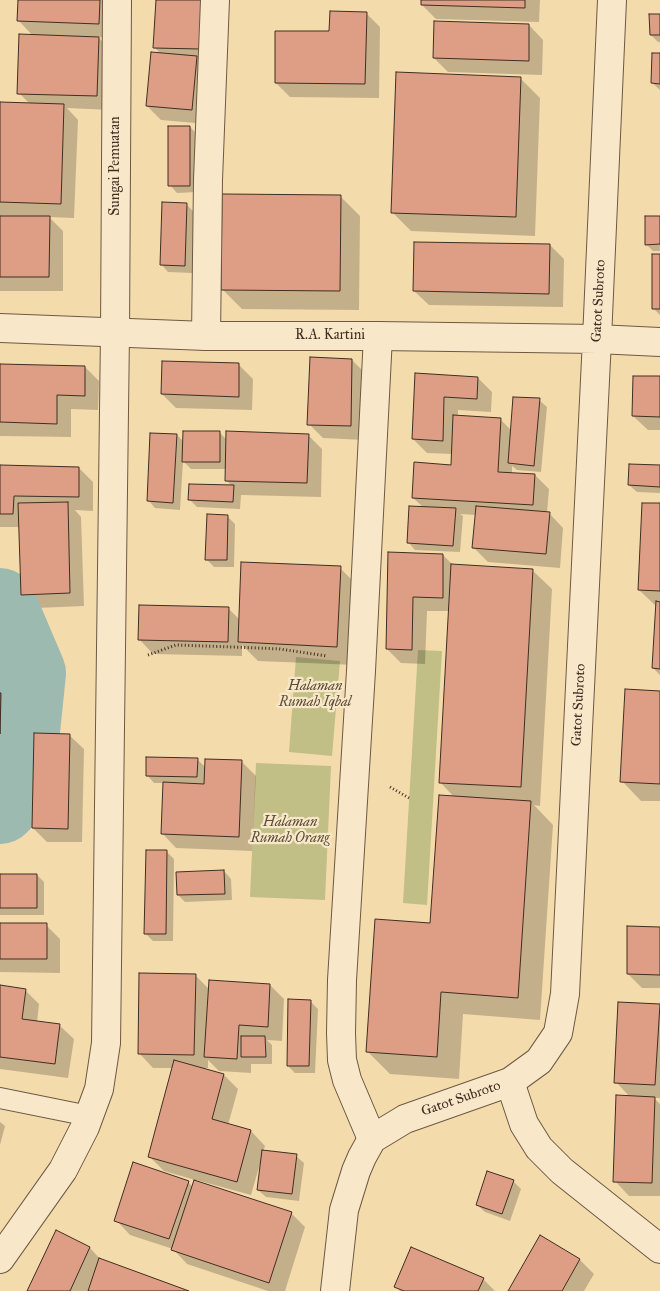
<!DOCTYPE html>
<html>
<head>
<meta charset="utf-8">
<style>
	body { margin:0 }
	canvas { display:block; background:#f4dbac }
</style>
</head>
<body>
<canvas width="660" height="1291"></canvas>
<script>
const ctx = document.querySelector('canvas').getContext('2d');
ctx.lineJoin = 'round';
function fillPath(path, color) { ctx.fillStyle = color; ctx.fill(path, 'evenodd'); }
const toPath = rows => new Path2D(rows.map(r => 'M' + r).join(''));
function strokePath(path, color, width, dash) { ctx.strokeStyle = color; ctx.lineWidth = width; ctx.lineCap = dash ? 'butt' : 'round'; ctx.setLineDash(dash || []); ctx.stroke(path); }
function drawText(font, color, halo, rows, align = 'center') {
  ctx.font = font + ' "IM FELL Great Primer",serif'; ctx.lineWidth = 4.5; ctx.setLineDash([]); ctx.textBaseline = 'middle'; ctx.strokeStyle = halo; ctx.fillStyle = color; for (const [text, x, y, turn = 0] of rows) {
    ctx.save(); ctx.translate(x, y); ctx.rotate((+turn || 0) * Math.PI / 180); ctx.textAlign = isNaN(turn) ? turn : align; if (halo) ctx.strokeText(text, 0, 0); ctx.fillText(text, 0, 0); ctx.restore();
  }
}
fillPath(toPath([
	[418,650,442,651,427,905,403,903],
	[296,657,340,661,332,756,289,752],
	[256,763,331,766,325,900,250,897]
]), '#c1be86');
fillPath(toPath([
	[19,0,114,0,112,38,98,37,113,52,111,110,67,108,78,120,74,218,49,217,63,231,63,291,0,291,0,217,1,217,0,216,0,103,30,104,19,93,33,36,19,21],
	[157,0,217,0,206,124,161,120,147,106,161,54,154,47],
	[422,0,540,0,539,22,436,19,422,5],
	[366,13,380,27,379,98,290,97,276,83,331,32],
	[660,15,660,42,658,42,651,35],
	[529,25,543,40,542,75,448,72,434,58],
	[660,54,660,90,652,83],
	[520,78,540,98,535,236,411,231,392,212],
	[190,127,197,134,197,192,177,193,170,185],
	[340,196,360,216,359,310,242,309,223,290],
	[187,205,194,212,192,273,168,272,161,264],
	[660,218,660,251,653,251,646,244],
	[550,245,564,259,563,307,429,305,414,291],
	[660,255,660,315,653,308],
	[352,360,366,374,364,440,323,438,309,424],
	[0,365,85,367,99,381,98,410,71,409,71,437,0,436],
	[239,365,253,379,252,410,176,408,162,394],
	[416,375,478,378,492,392,491,412,458,410,458,416,500,419,512,431,539,400,547,407,541,472,517,470,512,466,512,474,535,475,549,489,547,513,549,513,563,528,560,568,488,562,474,548,476,515,460,514,463,516,460,552,415,550,408,542,423,507,413,498,452,466,452,454,427,453,413,439],
	[660,377,660,430,648,430,633,416],
	[220,433,227,440,308,435,322,449,321,497,241,495,240,509,197,507,190,500,232,486,226,480,226,469,191,469,183,461,180,510,155,508,148,500,177,435,184,442],
	[660,466,660,493,637,492,629,485],
	[0,467,79,468,93,482,93,511,75,510,81,517,84,606,36,608,22,594,20,527,0,527],
	[660,505,660,675,653,668,657,607,639,590],
	[228,517,235,524,234,567,214,567,206,559],
	[389,553,443,555,454,566,532,570,552,589,540,806,534,805,553,825,540,1020,463,1014,459,1079,390,1074,368,1052,431,924,455,798,440,782,450,611,427,611,425,664,401,663,387,649],
	[340,568,359,587,356,665,258,661,242,645,242,656,153,654,139,639,228,608,240,620],
	[660,692,660,801,641,801,622,781],
	[0,694,14,708,14,748,0,748],
	[69,735,84,749,82,842,47,842,33,828],
	[197,759,206,768,241,761,256,776,252,851,176,848,162,833,164,783,154,783,147,775],
	[167,852,174,859,173,941,153,941,146,934],
	[224,871,231,879,232,900,185,902,178,895],
	[0,875,37,875,44,882,44,915,0,915],
	[0,924,46,925,60,939,60,973,0,972],
	[660,928,660,988,642,988,628,974],
	[196,976,209,989,270,985,284,999,282,1041,267,1040,272,1045,272,1064,251,1064,251,1073,219,1071,208,1060,208,1068,203,1068,224,1075,238,1089,228,1125,251,1131,265,1146,263,1152,296,1156,304,1163,299,1201,266,1197,258,1190,262,1164,260,1164,251,1195,196,1180,195,1182,291,1213,305,1227,285,1291,268,1291,187,1264,173,1249,130,1235,116,1220,188,1182,193,1187,195,1180,164,1171,150,1157,174,1068,153,1068,139,1053],
	[0,987,25,990,39,1004,37,1022,59,1025,74,1039,68,1078,0,1069],
	[311,1002,318,1009,315,1073,295,1073,288,1066],
	[659,1005,660,1006,660,1098,654,1098,660,1104,660,1196,629,1196,615,1181,630,1097,616,1082],
	[0,1122,5,1126,0,1145],
	[513,1181,521,1189,510,1221,485,1212,477,1205],
	[56,1232,90,1248,102,1261,185,1291,28,1291],
	[580,1260,594,1274,584,1291,510,1291],
	[483,1279,495,1291,400,1291,396,1287]
]), '#0003');
strokePath(toPath([
	[0,605,29,673,17,789,0,807]
]), '#9dbab0', 74);
const building = toPath([
	[18,0,100,0,99,24,17,21,18,0],
	[156,0,203,0,200,49,153,48,156,0],
	[421,0,525,0,525,8,421,5,421,0],
	[330,11,367,12,365,84,275,83,275,31,329,31,330,11],
	[649,14,660,14,660,35,650,35,649,14],
	[434,21,529,24,529,61,433,58,434,21],
	[19,34,99,37,97,96,17,94,19,34],
	[151,52,197,56,192,110,146,106,151,52],
	[652,53,660,53,660,84,651,83,652,53],
	[396,72,521,77,516,217,391,213,396,72],
	[0,102,64,104,61,204,0,202,0,102],
	[168,126,190,126,190,186,168,186,168,126],
	[222,194,341,195,340,291,221,290,222,194],
	[162,202,187,203,185,266,160,265,162,202],
	[0,216,50,216,49,277,0,277,0,216],
	[645,216,660,216,660,244,645,245,645,216],
	[414,242,550,244,549,294,413,291,414,242],
	[652,254,660,254,660,309,652,309,652,254],
	[310,357,352,359,351,426,307,425,310,357],
	[162,361,239,363,239,397,161,394,162,361],
	[0,364,85,366,85,396,57,395,57,424,0,422,0,364],
	[415,373,478,377,477,399,444,397,443,441,412,439,415,373],
	[633,376,660,376,660,417,632,416,633,376],
	[513,397,540,398,534,466,508,463,513,397],
	[453,415,501,418,498,472,535,474,533,505,412,498,414,462,451,465,453,415],
	[183,431,220,431,220,462,182,462,183,431],
	[226,431,309,434,307,483,225,481,226,431],
	[150,433,177,434,173,503,147,501,150,433],
	[629,464,660,465,660,487,628,485,629,464],
	[0,465,79,467,79,497,14,496,13,514,0,514,0,465],
	[189,484,234,485,233,502,188,500,189,484],
	[68,502,70,593,21,595,18,503,68,502],
	[642,503,660,503,660,591,638,590,642,503],
	[409,506,456,508,453,546,407,543,409,506],
	[476,506,550,512,546,554,472,548,476,506],
	[207,514,228,515,227,560,205,560,207,514],
	[388,552,443,554,443,598,413,597,412,650,386,649,388,552],
	[241,562,341,566,337,647,238,642,241,562],
	[451,564,533,569,521,787,439,783,451,564],
	[656,601,660,602,660,669,652,668,656,601],
	[139,605,229,607,228,642,138,640,139,605],
	[625,689,660,691,660,784,620,782,625,689],
	[0,693,1,693,0,734,0,693],
	[34,733,70,734,68,829,32,828,34,733],
	[146,757,198,758,197,777,146,776,146,757],
	[205,759,242,760,239,837,161,834,163,782,204,784,205,759],
	[439,795,531,801,518,998,441,992,437,1057,366,1052,375,919,430,923,439,795],
	[146,850,167,850,166,934,144,934,146,850],
	[224,870,225,894,177,895,176,872,224,870],
	[0,874,37,874,37,908,0,908,0,874],
	[0,923,47,923,47,959,0,959,0,923],
	[627,926,660,927,660,975,627,974,627,926],
	[139,973,196,974,194,1055,138,1054,139,973],
	[209,980,270,984,268,1027,239,1025,237,1059,204,1057,209,980],
	[0,985,26,989,22,1019,60,1024,55,1064,0,1057,0,985],
	[288,999,311,1000,309,1066,287,1066,288,999],
	[618,1002,660,1004,655,1085,614,1083,618,1002],
	[241,1036,265,1036,266,1057,241,1057,241,1036],
	[174,1060,224,1074,212,1119,251,1130,237,1182,148,1157,174,1060],
	[616,1095,655,1097,652,1183,613,1182,616,1095],
	[262,1150,297,1154,292,1194,257,1190,262,1150],
	[133,1162,189,1181,169,1239,114,1221,133,1162],
	[487,1171,514,1180,502,1214,476,1205,487,1171],
	[194,1180,292,1212,269,1283,171,1250,194,1180],
	[56,1230,90,1247,70,1291,27,1291,56,1230],
	[540,1235,580,1259,562,1291,508,1291,540,1235],
	[411,1247,484,1278,478,1291,404,1291,394,1287,411,1247],
	[99,1258,189,1291,88,1291,99,1258]
]);
fillPath(building, '#de9e85');
strokePath(building, '#402e22', 1);
const service = toPath([
	[0,1098,89,1116]
]);
const minor = toPath([
	[206,336,208,180,215,0],
	[510,1082,524,1124,539,1148,562,1171,660,1249],
	[372,1139,347,1080,342,1060,341,1033,342,980,361,671,378,336],
	[0,1259,63,1170,85,1127,99,1089,106,1043,115,332,117,0]
]);
const tertiary = toPath([
	[0,328,206,336,378,336,597,339,660,342],
	[335,1291,344,1210,356,1171,362,1157,372,1139,405,1119,510,1082,539,1061,558,1033,565,994,597,339,612,0]
]);
strokePath(service, '#6d5944', 22);
strokePath(minor, '#6d5944', 30);
strokePath(tertiary, '#6d5944', 30);
strokePath(toPath([
	[148,655,176,645,259,648,280,649,327,656],
	[390,787,409,798]
]), '#402e22', 3, [1, 2.5]);
strokePath(service, '#f8e8c9', 20);
strokePath(minor, '#f8e8c9', 28);
strokePath(tertiary, '#f8e8c9', 28);
drawText('14px', '#402e22', '#f8e8c9', [
	["Sungai Pemuatan",116,166,-90],
	["Gatot Subroto",599,301,-87],
	["R.A. Kartini",330,336],
	["Gatot Subroto",579,705,-87],
	["Gatot Subroto",461,1099,-19]
]);
drawText('italic 14px', '#5a4b36', '#f8e8c9', [
	["Halaman",315,687],
	["Rumah Iqbal",315,703],
	["Halaman",290,823],
	["Rumah Orang",290,839]
]);
</script>
</body>
</html>
